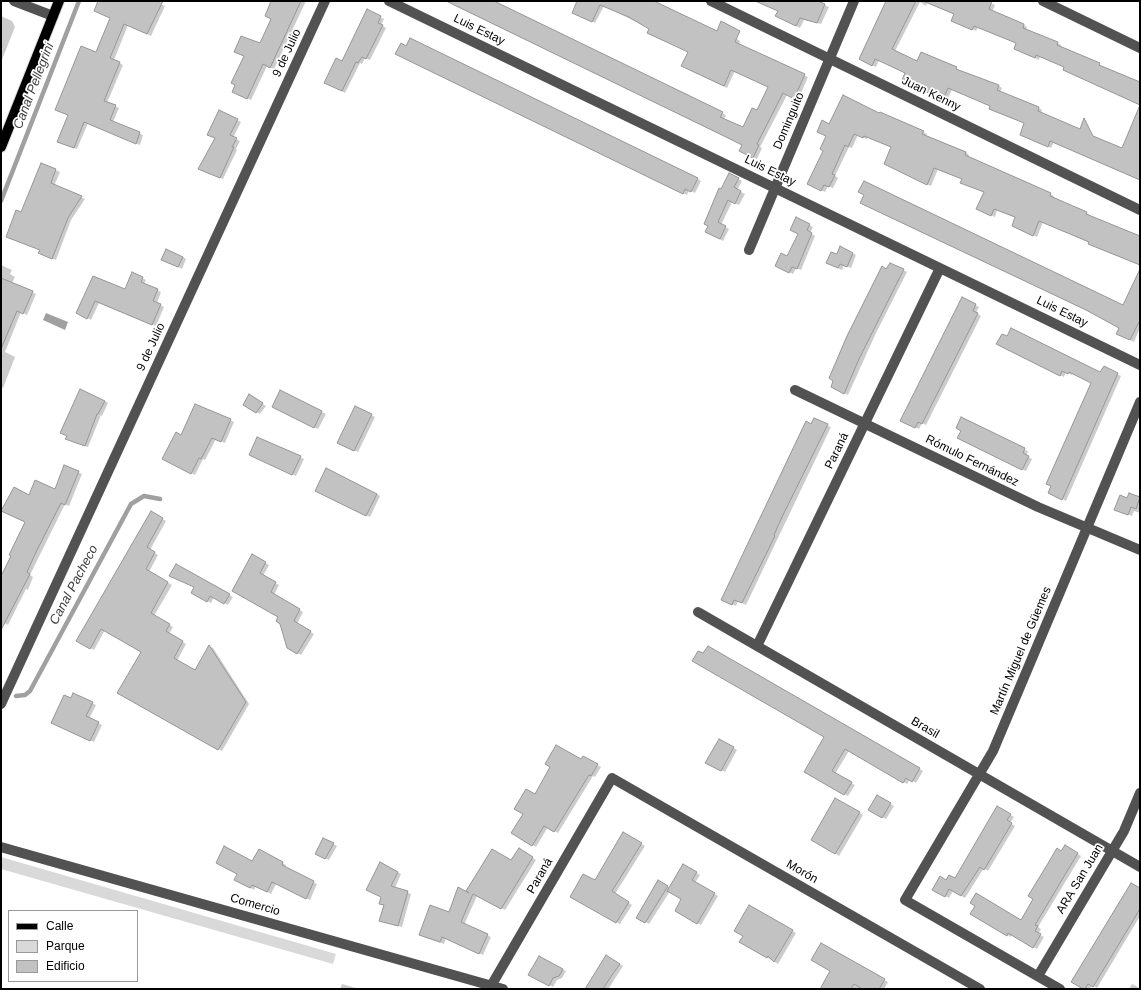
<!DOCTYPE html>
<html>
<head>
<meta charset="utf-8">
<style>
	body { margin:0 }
	#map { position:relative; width:1141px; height:990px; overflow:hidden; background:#fff; font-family:Helvetica,sans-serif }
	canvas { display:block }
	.frame { position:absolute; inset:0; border:2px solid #000; pointer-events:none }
	.legend { position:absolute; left:8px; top:910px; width:130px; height:72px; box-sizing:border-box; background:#fff; border:1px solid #999; margin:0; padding:5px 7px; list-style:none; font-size:12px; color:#000 }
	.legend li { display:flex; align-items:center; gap:8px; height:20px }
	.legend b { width:20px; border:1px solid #999 }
</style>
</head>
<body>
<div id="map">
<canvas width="1141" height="990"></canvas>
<div class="frame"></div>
<ul class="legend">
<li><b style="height:5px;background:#000"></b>Calle</li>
<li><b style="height:11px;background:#d9d9d9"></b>Parque</li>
<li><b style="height:11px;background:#c2c2c2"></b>Edificio</li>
</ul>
</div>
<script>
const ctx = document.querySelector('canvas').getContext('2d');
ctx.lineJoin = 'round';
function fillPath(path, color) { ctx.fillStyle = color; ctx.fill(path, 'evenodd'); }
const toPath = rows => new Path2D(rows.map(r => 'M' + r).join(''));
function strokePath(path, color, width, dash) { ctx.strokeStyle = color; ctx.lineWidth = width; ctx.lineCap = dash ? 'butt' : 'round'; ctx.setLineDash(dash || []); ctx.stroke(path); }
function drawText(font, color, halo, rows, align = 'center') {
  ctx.font = font + ' Helvetica,sans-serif'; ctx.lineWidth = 3.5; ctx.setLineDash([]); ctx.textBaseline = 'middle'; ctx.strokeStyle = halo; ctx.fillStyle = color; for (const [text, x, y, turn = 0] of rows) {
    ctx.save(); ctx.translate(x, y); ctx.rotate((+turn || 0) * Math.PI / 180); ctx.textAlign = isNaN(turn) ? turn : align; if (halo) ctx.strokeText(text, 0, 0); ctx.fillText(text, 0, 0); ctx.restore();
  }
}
fillPath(toPath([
	[1,857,336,954,333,964,1,869]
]), '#d9d9d9');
fillPath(toPath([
	[46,313,68,322,65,330,43,320]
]), '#a0a0a0');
fillPath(toPath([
	[99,1,153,1,165,6,151,36,128,25,114,60,123,65,107,103,119,108,113,122,143,135,140,145,88,123,77,149,62,143,69,116,56,110,96,53,111,18],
	[272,1,306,1,274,69,267,66,251,100,237,94,272,19],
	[447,1,491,1,722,113,726,115,724,119,743,128,757,112,769,87,735,71,727,88,686,68,689,52,650,29,604,6,595,23,577,14,578,1,653,1,684,17,737,39,740,41,739,45,808,77,798,100,787,95,760,147,762,148,757,159,744,153,743,145],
	[758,1,816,1,829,7,821,24,804,20,800,28,780,18,779,11],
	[887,1,986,1,995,5,992,12,1024,25,1027,27,1026,30,1058,43,1061,45,1060,47,1140,84,1140,104,1065,67,1040,57,1039,60,1019,51,1015,49,1017,43,978,27,976,31,956,22,955,14,927,3,926,6,920,2,895,51,918,62,956,68,959,71,999,86,1002,88,1000,92,1039,108,1042,110,1041,113,1122,150,1140,107,1140,180,1054,142,1051,148,1025,136,1026,124,992,106,952,89,947,101,907,82,906,73,879,60,876,67,864,61],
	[367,11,384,19,381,25,386,28,370,60,365,58,362,64,360,63,345,93,325,82,343,62],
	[1,16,12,21,15,27,1,62],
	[410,39,698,179,701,181,695,193,689,190,687,195,400,56],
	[219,112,241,122,233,138,240,141,236,149,237,150,223,179,203,170,216,138],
	[880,115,923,132,927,134,926,136,966,152,969,155,968,158,1050,194,1054,196,1053,199,1086,213,1090,215,1089,216,1140,237,1140,265,1043,222,1037,237,1016,227,1016,218,997,210,995,217,980,210,985,192,963,179,938,169,931,186,889,166,892,147,868,137,867,139,858,135,852,148,849,147,835,176,838,178,833,188,828,186,825,192,812,186,824,151,830,125],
	[42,164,60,172,54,186,85,199,71,220,56,260,43,255,41,250,7,237,22,213],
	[738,179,742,181,737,190,745,194,739,205,732,202,721,225,729,229,723,241,710,234,722,190],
	[796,218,813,227,810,233,815,236,801,270,796,268,793,274,780,268,788,258,799,234],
	[841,248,856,255,851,268,844,265,842,270,831,265],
	[183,257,186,259,182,269,166,261],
	[1,265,12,270,10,274,15,277,12,283,36,294,27,315,21,312,5,352,15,357,3,388,1,387],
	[887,270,903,270,907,272,876,333,848,395,835,389],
	[1140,270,1140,328,1134,342,1120,335,1120,327,1124,307],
	[93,277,126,290,142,278,146,280,144,284,161,292,157,303,164,307,156,326,99,303,91,320,77,312],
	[962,299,979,307,976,313,981,316,926,425,922,423,919,429,905,423],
	[1007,337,1101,374,1117,374,1121,376,1066,501,1053,494,1092,383,1073,373,1072,375,1066,372,1064,377,1001,346],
	[280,392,326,414,318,429,276,408],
	[249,396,266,406,260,414,244,405],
	[105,401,108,403,102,416,101,415,88,447,70,441],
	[371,415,375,417,358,452,342,445],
	[814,419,831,427,746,605,738,601,736,606,726,601],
	[230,420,234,422,225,443,216,439,205,460,203,459,195,475,164,459,182,436],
	[962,430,1028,451,1026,456,1032,459,1026,471,962,440],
	[258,438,304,459,296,476,254,457],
	[65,466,82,474,69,506,65,504,30,575,33,577,28,590,26,589,8,625,1,621,1,578,26,522,29,496,56,490],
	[320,492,377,494,380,496,370,517],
	[1140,492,1140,513,1134,511,1132,516,1119,511,1127,499,1138,498],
	[152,513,166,521,150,550,158,555,149,572,172,585,154,616,173,627,169,634,186,644,177,661,195,671,209,646,213,648,249,704,222,751,119,693,142,652,105,630,94,650,78,641],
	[253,555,269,565,263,576,279,585,274,595,303,612,297,624,314,634,301,655,288,648,279,617,233,591],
	[176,565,233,597,228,605,214,597,211,603,192,593,195,587],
	[708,647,923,771,916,783,910,779,907,784,849,751,835,774,855,785,848,796,805,772,825,737,704,655],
	[92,703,96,705,89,719,102,725,94,742,55,724],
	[719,740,737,750,725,772,707,762],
	[584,757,601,767,595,777,593,776,558,833,548,827,536,847,512,832,535,795],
	[877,796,894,806,886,819,869,810],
	[836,799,863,815,839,856,813,840],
	[998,808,1014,817,1010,823,1015,826,988,871,984,868,965,898,953,891,949,898,934,889,947,881,955,880],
	[623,834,645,846,615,894,632,905,620,924,571,897,596,882],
	[324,839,337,846,329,860,316,854],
	[1065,846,1081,856,1038,927,1041,929,1038,934,1044,937,1037,949,1012,934,1011,937,971,913,1021,921],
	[259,850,286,865,285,868,317,884,310,900,276,884,271,894,256,886,254,890,236,880,239,874,253,862],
	[519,850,536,860,505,910,477,896,464,925,491,937,483,955,446,938,444,944,424,937,511,862],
	[381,864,401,874,395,888,411,894,402,927,380,921,385,906,380,903,382,896],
	[683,865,700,875,695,883,718,896,701,925,676,911,683,899,670,891,649,924,637,917,658,881,670,888],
	[1140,889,1140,916,1097,988,1092,985,1090,989,1085,989,1072,982],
	[750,906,796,933,778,964,740,942,744,935],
	[821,944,888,982,884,989,821,989,832,971],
	[539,957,566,971,562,978,557,980,553,987,530,975],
	[607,957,623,966,609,988,612,989,586,989],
	[342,984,359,989,340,989],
	[1132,984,1136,986,1140,989,1129,989]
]), '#0003');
strokePath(toPath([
	[1,201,79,1],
	[16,696,25,695,30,691,131,504,144,496,160,499]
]), '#a0a0a0', 4.5);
const building = toPath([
	[98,1,163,1,147,34,124,24,110,58,120,62,104,101,116,105,110,120,140,132,136,144,84,122,74,148,57,142,68,115,55,110,81,46,96,52,110,18,94,11,98,1],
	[271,1,301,1,270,68,263,64,247,99,232,92,235,85,231,83,244,56,234,52,241,36,260,43,271,19,265,16,271,1],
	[446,1,494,1,723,112,720,117,743,127,752,108,757,110,768,87,731,70,724,86,681,66,688,52,647,33,649,29,629,17,600,5,592,22,572,13,577,1,654,1,717,31,721,21,740,31,735,42,805,74,794,99,783,93,757,144,759,145,753,158,739,151,742,145,728,138,446,1],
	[755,1,818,1,825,4,817,23,800,18,796,26,775,16,778,11,755,1],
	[886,1,916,1,892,49,917,61,921,52,957,67,956,69,999,85,997,90,1039,107,1038,111,1080,129,1084,118,1093,136,1122,148,1140,105,1140,180,1050,141,1048,147,1020,135,1024,123,989,109,990,106,948,88,943,100,902,80,905,73,886,64,875,59,872,66,859,59,886,1],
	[923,1,992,1,989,9,1024,24,1023,28,1058,42,1057,45,1100,63,1099,65,1140,82,1140,105,1063,70,1064,67,1036,55,1035,58,1014,49,1016,43,974,26,972,30,951,21,954,14,923,1],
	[367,9,381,16,378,23,383,25,366,59,362,57,358,63,356,62,342,91,324,83,336,58,342,61,367,9],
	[410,38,698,178,691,192,685,189,683,194,395,54,401,43,406,46,410,38],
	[843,95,879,113,880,112,924,131,922,134,966,152,965,155,1051,193,1050,196,1087,212,1086,214,1140,236,1140,265,1088,244,1089,242,1039,221,1033,236,1012,226,1015,217,994,209,991,216,976,209,984,192,960,183,962,179,934,168,927,185,884,164,891,147,864,136,863,138,854,134,848,147,845,145,832,174,835,175,829,187,824,185,821,191,807,184,823,151,820,149,826,136,817,132,822,120,829,124,843,95],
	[219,110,238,119,230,135,237,138,232,147,234,147,220,178,198,169,215,138,207,135,219,110],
	[41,163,56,169,51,183,82,196,68,218,52,259,38,253,40,250,6,237,16,210,21,212,41,163],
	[729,173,739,178,734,187,741,191,735,204,728,200,718,222,726,226,720,239,705,232,708,226,704,224,719,188,721,189,729,173],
	[864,181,1123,305,1140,269,1140,320,1130,340,1116,334,1119,328,1086,310,860,203,864,195,858,192,864,181],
	[796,217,810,224,807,230,812,233,797,269,792,267,789,273,775,266,781,253,787,256,798,234,790,230,796,217],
	[840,246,853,253,847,267,840,264,838,268,826,263,831,252,837,254,840,246],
	[166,249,183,257,178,267,161,260,166,249],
	[890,263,904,269,859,359,844,394,831,387,833,381,829,378,847,336,882,266,886,269,890,263],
	[132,272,143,277,141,282,158,289,153,301,161,304,152,325,95,301,87,319,76,313,93,276,125,289,132,272],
	[1,278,33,291,23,314,17,311,1,349,1,278],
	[962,297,976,304,973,311,978,313,922,424,918,422,915,428,900,421,962,297],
	[1011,328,1100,372,1104,366,1118,373,1062,500,1048,493,1051,486,1046,484,1091,383,1069,372,1068,374,1062,371,1060,376,996,344,1002,334,1007,336,1011,328],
	[80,389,105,401,98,414,97,414,85,446,65,439,67,436,60,433,80,389],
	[280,390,322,411,314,428,272,407,280,390],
	[249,394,263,403,256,413,243,405,249,394],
	[195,404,231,419,221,442,212,438,201,459,199,458,191,474,162,459,176,432,181,435,195,404],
	[355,406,372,414,354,451,337,443,355,406],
	[961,417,1025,448,1023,453,1029,456,1022,470,957,438,961,431,956,428,961,417],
	[814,418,828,424,783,515,774,535,775,536,742,603,734,600,732,605,721,600,806,421,811,424,814,418],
	[257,437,301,456,292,475,249,455,257,437],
	[64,465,79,471,65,505,61,503,37,550,27,572,30,574,1,630,1,576,11,556,9,555,25,522,1,511,14,487,29,495,35,480,55,489,64,465],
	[326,468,377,494,366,516,315,491,326,468],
	[1129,493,1140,497,1136,509,1131,507,1128,515,1114,510,1120,495,1127,498,1129,493],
	[151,511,163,518,147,547,155,552,146,569,168,582,151,613,170,624,166,631,183,641,174,658,195,670,209,645,246,702,218,750,117,693,141,652,101,629,90,649,76,641,151,511],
	[252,554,266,562,260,573,276,582,271,592,300,609,294,621,311,631,297,654,287,648,280,624,276,621,278,617,232,591,252,554],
	[176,564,230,594,224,604,210,596,207,602,191,593,194,587,169,576,176,564],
	[708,646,920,768,912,782,906,778,903,783,845,749,832,771,852,782,844,795,804,772,824,737,692,661,698,651,703,653,708,646],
	[73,693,93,702,86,716,99,722,90,741,51,723,64,695,71,698,73,693],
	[719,739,734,747,721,771,705,763,719,739],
	[556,745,581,759,583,756,598,764,591,776,589,775,554,832,544,826,532,846,511,833,523,814,514,809,526,789,535,794,550,767,545,764,556,745],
	[877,795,891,803,882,818,868,810,877,795],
	[835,798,860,812,835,854,811,840,835,798],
	[997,806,1011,814,1007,820,1012,823,984,870,980,867,961,896,949,889,945,897,932,890,940,876,946,880,949,875,955,878,997,806],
	[623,832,642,843,612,891,629,902,616,923,570,897,583,874,595,880,623,832],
	[323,838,334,843,325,859,315,854,323,838],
	[1065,845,1078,853,1035,925,1038,926,1035,931,1041,934,1033,948,1008,933,1007,936,970,914,975,906,970,903,976,893,1021,920,1033,899,1028,896,1047,865,1057,848,1061,851,1065,845],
	[224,846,252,861,259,849,283,862,282,865,314,881,306,899,272,882,267,892,252,885,250,888,234,880,237,874,216,863,224,846],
	[519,848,533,857,501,909,473,894,461,922,488,934,479,954,442,937,440,942,419,935,430,905,449,912,458,887,469,893,466,891,492,849,511,860,519,848],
	[380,862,398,872,391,886,408,891,398,926,379,921,384,905,379,904,381,897,366,890,380,862],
	[683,864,697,872,692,880,715,893,697,924,675,911,681,899,667,891,683,864],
	[658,880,668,886,645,923,636,918,658,880],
	[1131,883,1140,888,1140,909,1093,987,1088,984,1085,989,1083,989,1071,982,1131,883],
	[749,905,793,930,774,962,768,956,767,958,739,942,743,936,734,931,749,905],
	[821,943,885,979,879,989,862,989,854,984,851,989,820,989,830,971,811,960,821,943],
	[606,955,620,964,612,975,603,989,585,989,606,955],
	[539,956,563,969,559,976,553,978,549,986,528,975,539,956]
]);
fillPath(building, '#c2c2c2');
strokePath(building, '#969696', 1);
const major = toPath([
	[1,147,59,1]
]);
strokePath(major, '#dbdbdb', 12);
strokePath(toPath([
	[14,1,53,16],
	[389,1,1140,365],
	[711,1,1140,210],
	[1043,1,1140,48],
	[749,250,854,1],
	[795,390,1038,507,1140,550],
	[698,612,1140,867],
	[757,646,940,268],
	[1,704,325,1],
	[1,847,503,989],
	[1038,976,1124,831,1140,793],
	[491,986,612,778,980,989],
	[1060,989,905,900,993,751,1140,402]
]), '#525252', 10);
strokePath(major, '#000', 10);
drawText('12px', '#000', '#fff', [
	["Luis Estay",479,30,26],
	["9 de Julio",287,53,-65],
	["Juan Kenny",931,94,26],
	["Dominguito",789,121,-67],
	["Luis Estay",770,171,26],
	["Luis Estay",1062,312,26],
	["9 de Julio",151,347,-65],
	["Paraná",837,451,-64],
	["Rómulo Fernández",972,461,26],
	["Martín Miguel de Güemes",1021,651,-67],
	["Brasil",925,728,30],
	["Morón",802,872,30],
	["Paraná",540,876,-60],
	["ARA San Juan",1080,879,-59],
	["Comercio",255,905,16]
]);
drawText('italic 13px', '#414141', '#fff', [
	["Canal Pellegrini",34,86,-69],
	["Canal Pacheco",74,585,-62]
]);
</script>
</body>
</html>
